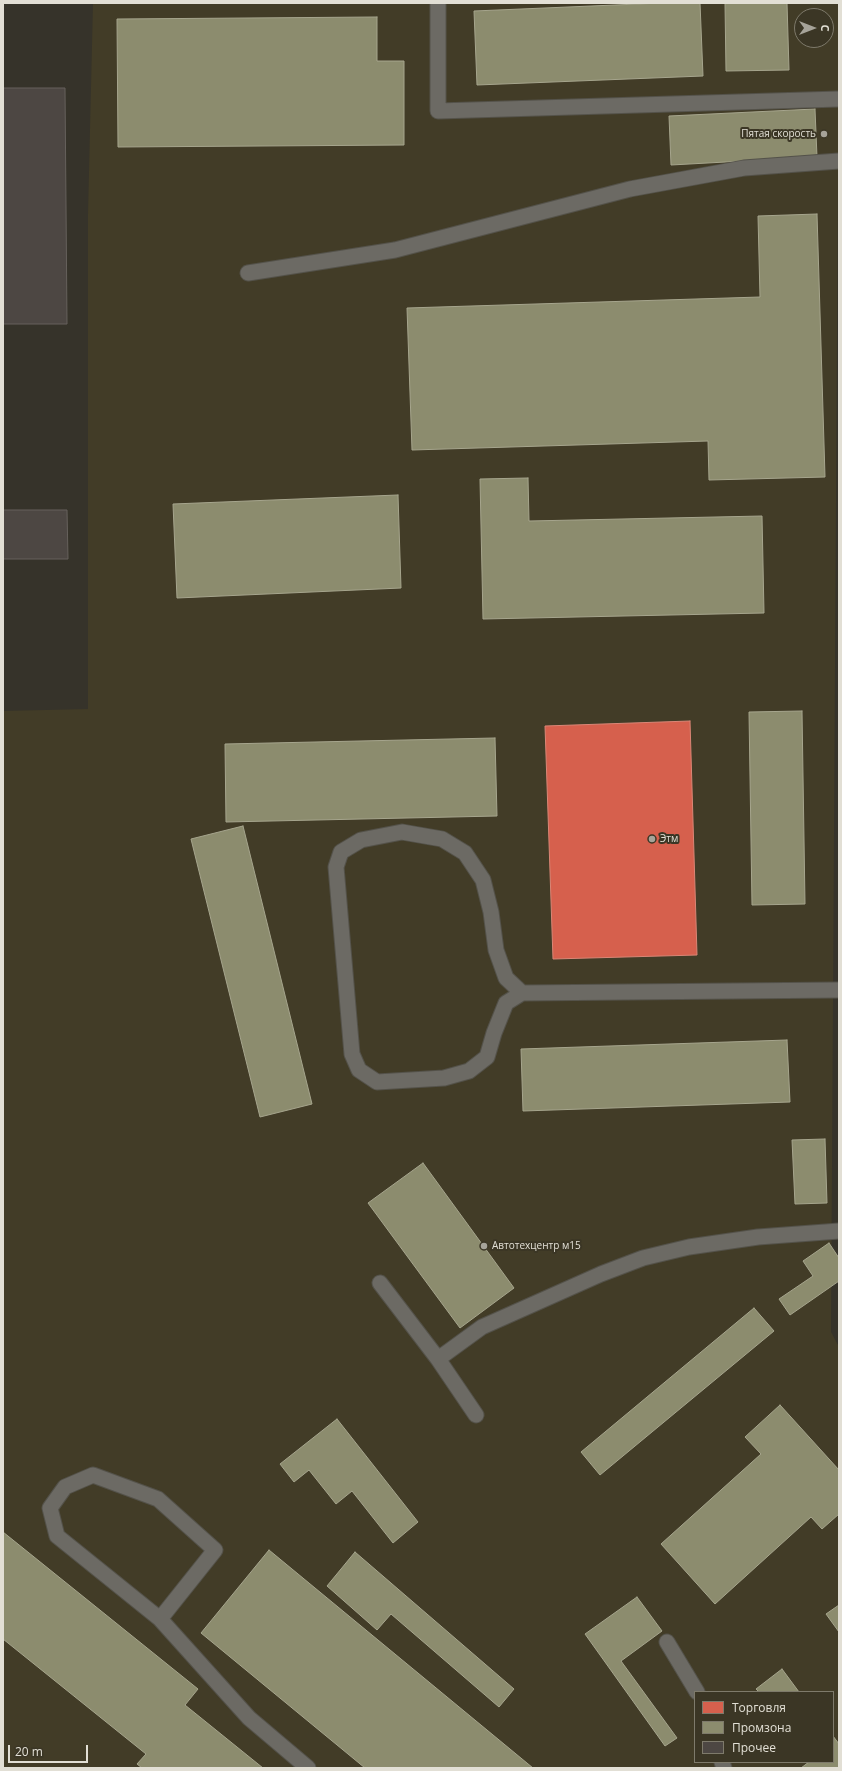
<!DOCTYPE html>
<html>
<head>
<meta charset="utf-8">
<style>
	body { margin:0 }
	#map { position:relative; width:842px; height:1771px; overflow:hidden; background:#36332a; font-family:"Open Sans",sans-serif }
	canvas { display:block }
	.frame { position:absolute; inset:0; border:4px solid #e2dfd5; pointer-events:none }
	.legend { position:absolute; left:694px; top:1691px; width:140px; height:72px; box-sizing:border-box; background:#3b3625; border:1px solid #7e7a6b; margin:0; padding:5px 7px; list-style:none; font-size:12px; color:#e2dfd5 }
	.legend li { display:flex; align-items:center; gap:8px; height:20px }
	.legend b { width:20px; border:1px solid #7e7a6b }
	.north { position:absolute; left:794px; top:8px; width:40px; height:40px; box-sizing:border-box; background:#3b3625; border:1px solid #7e7a6b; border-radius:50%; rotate:90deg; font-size:11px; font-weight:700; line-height:16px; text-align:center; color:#e2dfd5 }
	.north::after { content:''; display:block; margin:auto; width:14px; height:18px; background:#a6a399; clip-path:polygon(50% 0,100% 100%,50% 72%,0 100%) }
	.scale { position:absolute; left:8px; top:1745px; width:80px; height:18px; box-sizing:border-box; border:2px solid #e2dfd5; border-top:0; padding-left:5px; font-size:12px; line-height:14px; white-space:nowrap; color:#e2dfd5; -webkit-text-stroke:3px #3b3625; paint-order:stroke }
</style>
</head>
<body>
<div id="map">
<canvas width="842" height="1771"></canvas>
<div class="frame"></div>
<ul class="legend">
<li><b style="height:11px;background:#d6604d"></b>Торговля</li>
<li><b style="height:11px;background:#8c8c6e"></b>Промзона</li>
<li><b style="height:11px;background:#4d4743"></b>Прочее</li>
</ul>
<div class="north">С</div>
<div class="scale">20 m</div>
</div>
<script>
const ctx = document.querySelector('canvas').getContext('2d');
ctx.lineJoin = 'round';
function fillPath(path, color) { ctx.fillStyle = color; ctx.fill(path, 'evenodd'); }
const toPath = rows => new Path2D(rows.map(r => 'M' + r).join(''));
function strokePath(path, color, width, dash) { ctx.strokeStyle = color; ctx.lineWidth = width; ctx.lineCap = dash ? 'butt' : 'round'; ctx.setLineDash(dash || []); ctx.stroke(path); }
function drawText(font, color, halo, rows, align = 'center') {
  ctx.font = font + ' "Open Sans",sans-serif'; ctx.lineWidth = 4; ctx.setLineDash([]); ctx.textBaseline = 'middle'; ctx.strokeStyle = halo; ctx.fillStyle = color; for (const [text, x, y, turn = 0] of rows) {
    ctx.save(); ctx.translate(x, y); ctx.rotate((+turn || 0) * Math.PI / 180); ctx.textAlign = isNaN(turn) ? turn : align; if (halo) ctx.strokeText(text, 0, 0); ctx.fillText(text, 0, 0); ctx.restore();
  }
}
fillPath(toPath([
	[93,3,839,3,831,1332,839,1347,839,1768,3,1768,3,711,88,709,88,214],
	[802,16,826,16,826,40,802,40],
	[695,1692,833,1692,833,1762,695,1762]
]), '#423c27');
const shops = toPath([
	[690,721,697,955,553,959,545,726,690,721]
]);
fillPath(shops, '#d6604d');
strokePath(shops, '#da8676', 1);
const industry = toPath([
	[662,3,700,3,703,76,477,85,474,11,662,3],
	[725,3,787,3,789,70,726,71,725,3],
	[377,17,377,61,404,61,404,145,118,147,117,19,377,17],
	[815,109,817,157,671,165,669,116,815,109],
	[817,214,825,477,709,480,708,441,412,450,407,308,760,297,758,216,817,214],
	[528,478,529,521,762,516,764,613,483,619,480,479,528,478],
	[398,495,401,588,177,598,173,504,398,495],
	[802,711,805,904,752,905,749,712,802,711],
	[495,738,497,816,226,822,225,744,495,738],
	[243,826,312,1104,260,1117,191,839,243,826],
	[787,1040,790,1102,523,1111,521,1049,787,1040],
	[825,1139,827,1203,795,1204,792,1140,825,1139],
	[423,1163,514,1288,460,1328,368,1203,423,1163],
	[829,1243,839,1258,839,1281,790,1315,779,1299,813,1276,803,1261,829,1243],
	[754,1308,774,1331,600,1475,581,1452,754,1308],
	[780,1405,839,1470,839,1514,822,1529,811,1517,715,1604,661,1544,761,1454,745,1437,780,1405],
	[337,1419,418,1522,393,1543,352,1491,336,1504,309,1470,294,1482,280,1464,337,1419],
	[3,1532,198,1689,185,1705,263,1768,142,1768,137,1764,146,1754,3,1639,3,1532],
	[269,1550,533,1768,365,1768,201,1633,269,1550],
	[355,1552,514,1689,499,1707,391,1614,377,1630,327,1586,355,1552],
	[637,1597,662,1631,621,1661,677,1738,665,1746,585,1634,637,1597],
	[839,1605,839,1632,826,1614,839,1605],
	[782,1669,799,1692,759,1692,756,1689,782,1669],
	[833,1736,839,1744,839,1768,801,1768,809,1762,833,1762,833,1736]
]);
fillPath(industry, '#8c8c6e');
strokePath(industry, '#a6a58d', 1);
const building = toPath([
	[3,88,65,88,67,324,3,324,3,88],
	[3,510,67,510,68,559,3,559,3,510]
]);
fillPath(building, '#4d4743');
strokePath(building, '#66615c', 1);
const service = toPath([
	[438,3,438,111,839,99],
	[248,273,395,250,630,189,744,168,839,161],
	[522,993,506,978,496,950,491,912,483,880,465,853,442,839,402,832,361,840,341,852,336,867,352,1054,359,1070,377,1082,444,1078,469,1071,487,1057,494,1033,506,1003,522,993,839,990],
	[380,1283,438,1359,482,1327,601,1274,643,1258,689,1247,758,1237,839,1231],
	[438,1359,476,1415],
	[160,1619,215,1550,158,1499,93,1475,65,1487,50,1508,57,1536,160,1619,249,1718,308,1768],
	[667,1642,697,1692],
	[722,1762,724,1768]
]);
strokePath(service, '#54524a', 17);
strokePath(service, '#6c6a64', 15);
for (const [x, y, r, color] of [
	[824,134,4,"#a6a399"],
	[652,839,4,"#a6a399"],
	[484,1246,4,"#a6a399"]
]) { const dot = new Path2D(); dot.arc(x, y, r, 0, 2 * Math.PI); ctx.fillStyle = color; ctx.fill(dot); strokePath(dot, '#3b3625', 1.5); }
drawText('10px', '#e2dfd5', '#3b3625', [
	["Пятая скорость",816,134,"right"],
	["Этм",660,839],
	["Автотехцентр м15",492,1246]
], 'left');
</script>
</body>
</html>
